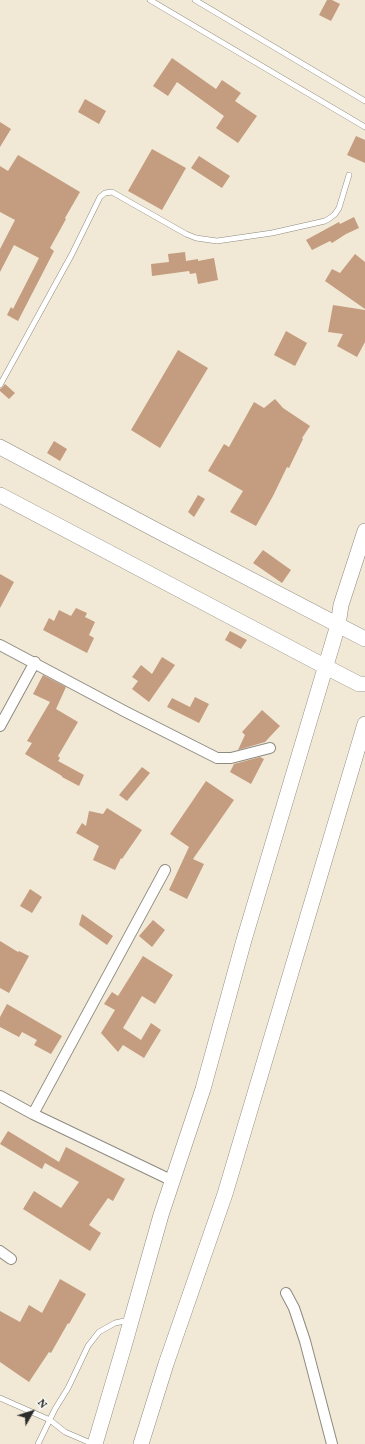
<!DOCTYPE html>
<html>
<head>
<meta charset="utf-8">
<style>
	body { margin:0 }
	#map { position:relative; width:365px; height:1444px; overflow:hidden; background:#f1e9d5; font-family:Vollkorn,serif }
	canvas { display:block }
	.north { position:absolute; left:12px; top:1392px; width:40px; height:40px; -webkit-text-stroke:3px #f6f6f2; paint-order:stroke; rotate:51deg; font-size:11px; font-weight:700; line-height:16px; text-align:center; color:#2b2b2b }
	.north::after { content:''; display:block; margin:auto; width:14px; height:18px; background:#2b2b2b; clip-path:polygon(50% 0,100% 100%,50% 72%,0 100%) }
</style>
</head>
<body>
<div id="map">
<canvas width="365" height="1444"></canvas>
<div class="north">N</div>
</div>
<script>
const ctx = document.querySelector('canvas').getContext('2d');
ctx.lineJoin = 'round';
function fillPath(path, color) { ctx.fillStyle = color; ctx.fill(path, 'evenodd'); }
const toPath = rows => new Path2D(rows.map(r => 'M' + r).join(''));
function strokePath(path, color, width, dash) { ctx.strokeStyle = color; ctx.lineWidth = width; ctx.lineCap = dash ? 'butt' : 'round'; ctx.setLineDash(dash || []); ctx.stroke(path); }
fillPath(toPath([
	[327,0,332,0,340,4,331,21,319,15],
	[172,58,216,89,222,80,241,93,235,101,257,116,238,143,216,128,224,116,177,82,168,96,153,86],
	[85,99,106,111,99,124,78,112],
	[0,122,11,129,0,147],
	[356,136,365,140,365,163,347,155],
	[152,149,186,168,162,210,128,191],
	[18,155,80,192,65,218,66,219,50,248,54,251,18,321,7,315,11,307,13,309,39,258,14,245,0,272,0,249,15,220,0,212,0,166,8,171],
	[199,156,230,176,222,188,191,168],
	[354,217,359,228,346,234,332,243,330,241,312,250,306,240,339,222,340,224],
	[185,252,186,261,198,259,198,261,214,258,218,280,198,284,196,273,190,274,189,271,152,276,151,264,169,262,168,254],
	[355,254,365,262,365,309,325,281,332,269,340,273],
	[333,305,365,310,365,342,357,357,337,346,343,334,328,332],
	[286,331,307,343,295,366,274,355],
	[178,350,208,368,160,448,131,430],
	[5,384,15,393,9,399,0,391,0,389,2,388],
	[275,399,283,408,310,426,302,438,303,439,289,468,287,467,273,496,256,526,230,512,243,491,208,471,224,444,229,447,254,402,264,408],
	[54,441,67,449,60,461,47,453],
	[198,495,205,499,194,517,188,512],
	[263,550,291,570,282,583,253,563],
	[0,574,14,582,0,608],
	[76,608,87,613,85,617,95,622,89,635,94,638,87,653,43,630,49,618,54,621,59,610,71,616],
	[230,631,247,640,241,649,225,640],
	[162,657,175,665,149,702,132,689,138,681,132,677,141,665,152,674],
	[43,675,66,687,56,709,78,722,58,756,60,758,58,761,84,775,79,786,62,777,62,776,25,754,32,743,27,741,50,702,33,694],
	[195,697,209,704,199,723,167,707,172,698,190,707],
	[262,710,280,726,265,742,238,750,245,735,242,732],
	[260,757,264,759,251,784,230,772,234,764],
	[142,767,150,773,127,801,119,795],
	[206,781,234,800,193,859,204,864,187,899,169,890,189,847,170,834],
	[107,808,142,830,122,859,121,858,115,870,93,860,99,846,76,833,82,823,86,826,89,811,103,814],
	[30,889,42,897,32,913,20,906],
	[82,914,113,936,107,945,79,925],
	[153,920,165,930,152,947,139,936],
	[0,941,18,952,19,951,29,956,9,993,0,988],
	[143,956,173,975,155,1004,142,996,123,1028,141,1040,151,1023,161,1030,144,1058,123,1045,118,1052,101,1033,115,1010,104,1004,112,992,118,996],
	[7,1004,62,1036,51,1054,34,1045,37,1040,22,1032,19,1037,0,1027,0,1017],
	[8,1131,59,1162,66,1147,125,1179,113,1201,108,1198,89,1225,101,1233,90,1251,23,1209,34,1191,61,1208,79,1182,45,1163,42,1169,0,1144],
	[60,1279,86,1294,69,1324,68,1323,51,1353,49,1352,29,1382,0,1362,0,1311,20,1322,29,1305,42,1313]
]), '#c49c7f');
const lane = toPath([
	[150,0,365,127],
	[195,0,365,101],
	[0,385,72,254,100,197,105,193,112,192,186,234,196,238,217,241,272,233,325,221,330,218,335,214,339,208,349,175],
	[0,1398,50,1420,65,1432,93,1444],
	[38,1444,55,1409,68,1388,88,1346,99,1332,115,1323,129,1320]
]);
const street = toPath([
	[0,645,126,712,217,758,231,758,270,748],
	[0,726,35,662],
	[0,1096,33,1114,173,1181],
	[33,1114,165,870],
	[0,1251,11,1259],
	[286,1293,294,1308,305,1341,332,1444]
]);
const secondary = toPath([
	[0,447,154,529,365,639],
	[0,495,326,667,359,684,365,684],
	[95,1444,124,1346,161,1215,203,1089,244,940,338,625,341,605,365,531],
	[141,1444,166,1364,225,1194,365,724]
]);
strokePath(lane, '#8e8a80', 6);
strokePath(street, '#8e8a80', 12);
strokePath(secondary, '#8e8a80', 16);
strokePath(lane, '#fff', 5);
strokePath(street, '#fff', 10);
strokePath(secondary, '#fff', 15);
</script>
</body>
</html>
